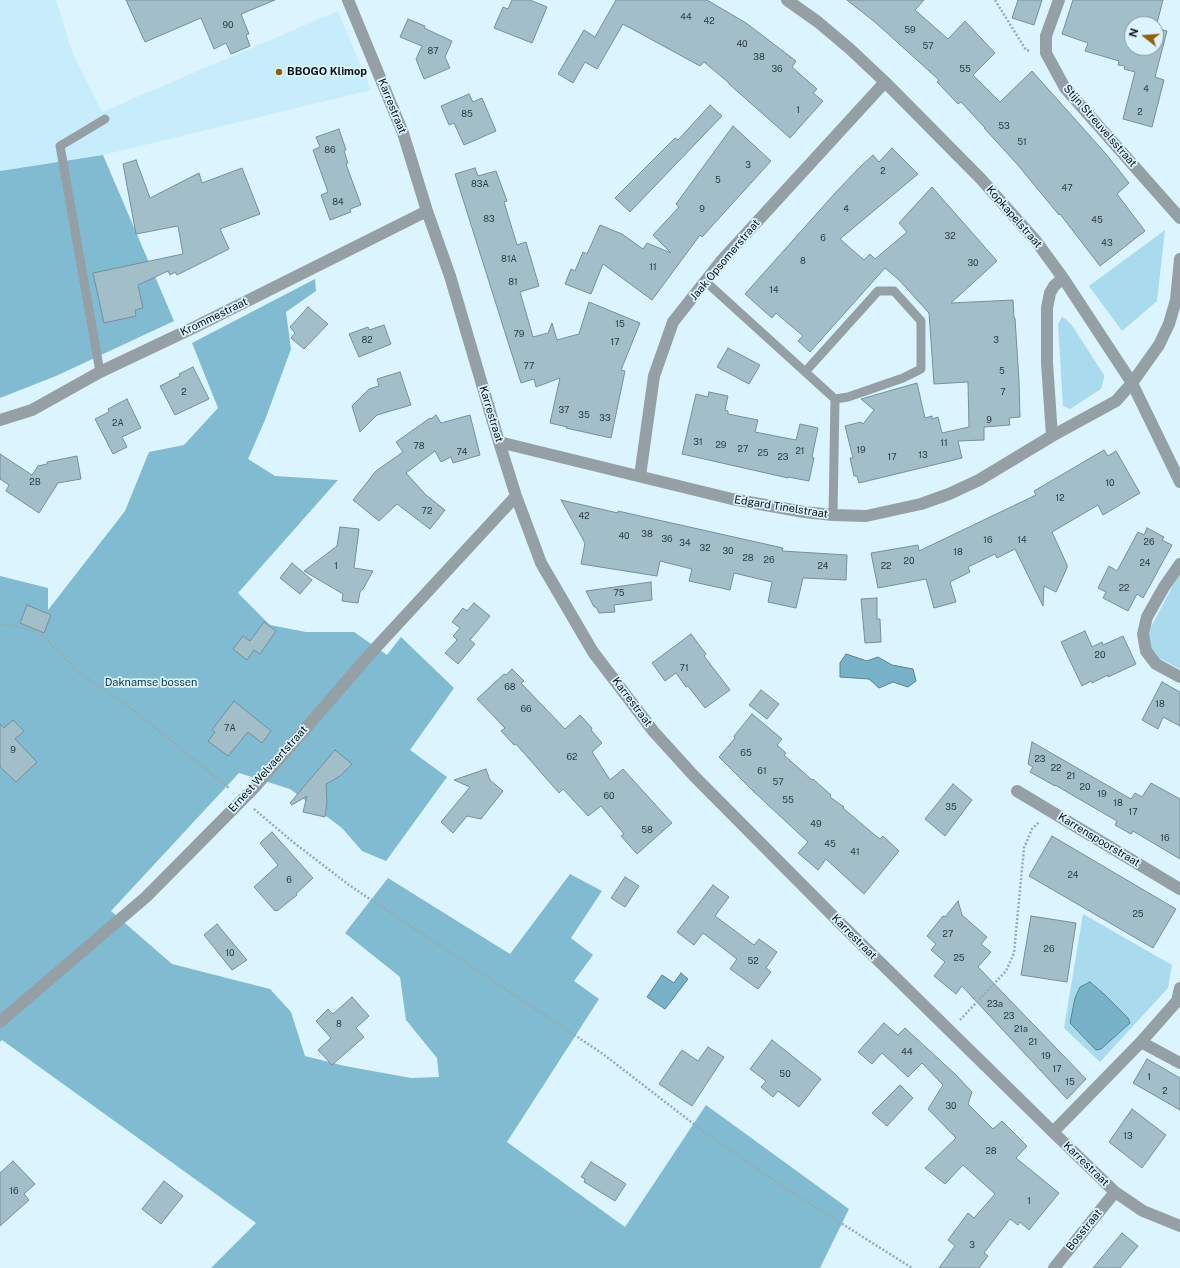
<!DOCTYPE html>
<html>
<head>
<meta charset="utf-8">
<style>
	body { margin:0 }
	#map { position:relative; width:1180px; height:1268px; overflow:hidden; background:#dcf4fe; font-family:"Public Sans",sans-serif }
	canvas { display:block }
	.north { position:absolute; left:1124px; top:16px; width:40px; height:40px; box-sizing:border-box; background:#dcf4fe; border:1px solid #8799a1; border-radius:50%; rotate:287deg; font-size:11px; font-weight:700; line-height:16px; text-align:center; color:#071115 }
	.north::after { content:''; display:block; margin:auto; width:14px; height:18px; background:#90610d; clip-path:polygon(50% 0,100% 100%,50% 72%,0 100%) }
</style>
</head>
<body>
<div id="map">
<canvas width="1180" height="1268"></canvas>
<div class="north">N</div>
</div>
<script>
const ctx = document.querySelector('canvas').getContext('2d');
ctx.lineJoin = 'round';
function fillPath(path, color) { ctx.fillStyle = color; ctx.fill(path, 'evenodd'); }
const toPath = rows => new Path2D(rows.map(r => 'M' + r).join(''));
function strokePath(path, color, width, dash) { ctx.strokeStyle = color; ctx.lineWidth = width; ctx.lineCap = dash ? 'butt' : 'round'; ctx.setLineDash(dash || []); ctx.stroke(path); }
function drawText(font, color, halo, rows, align = 'center') {
  ctx.font = font + ' "Public Sans",sans-serif'; ctx.lineWidth = 3.5; ctx.setLineDash([]); ctx.textBaseline = 'middle'; ctx.strokeStyle = halo; ctx.fillStyle = color; for (const [text, x, y, turn = 0] of rows) {
    ctx.save(); ctx.translate(x, y); ctx.rotate((+turn || 0) * Math.PI / 180); ctx.textAlign = isNaN(turn) ? turn : align; if (halo) ctx.strokeText(text, 0, 0); ctx.fillText(text, 0, 0); ctx.restore();
  }
}
fillPath(toPath([
	[0,0,56,0,73,54,102,112,338,11,371,90,103,155,0,171]
]), '#c7edfd');
fillPath(toPath([
	[1165,230,1157,301,1122,331,1089,286],
	[1062,317,1066,319,1073,327,1104,375,1104,378,1101,389,1070,409,1063,406,1058,324],
	[1180,572,1180,669,1157,657,1149,650,1148,638,1151,627],
	[1083,914,1172,965,1168,988,1100,1062,1064,1028]
]), '#a9daed');
fillPath(toPath([
	[103,155,174,321,56,376,0,398,0,171],
	[315,279,316,291,286,312,291,349,265,420,248,459,275,476,338,480,238,593,270,625,306,632,354,632,387,655,401,637,454,688,410,750,447,777,386,861,362,851,342,828,290,789,239,773,111,911,172,964,270,989,291,1012,305,1056,345,1066,411,1078,439,1077,437,1058,406,1020,400,977,345,933,388,878,510,954,570,874,602,891,571,938,593,955,574,981,599,999,507,1142,625,1227,706,1105,849,1209,820,1268,211,1268,256,1223,2,1040,0,1042,0,576,48,588,48,610,125,511,149,452,184,445,218,408,192,343]
]), '#80bbd2');
const water = toPath([
	[846,654,867,661,878,657,892,665,913,669,916,681,908,687,893,682,879,688,869,679,840,677,840,663,846,654],
	[681,973,688,979,665,1009,647,997,662,975,674,983,681,973],
	[1090,982,1104,994,1128,1018,1130,1023,1101,1049,1096,1050,1070,1023,1075,998,1080,987,1090,982]
]);
fillPath(water, '#78b2c9');
strokePath(water, '#568293', 1);
const building = toPath([
	[126,0,275,0,241,14,249,34,246,35,250,46,231,54,226,43,214,49,201,18,145,42,126,0],
	[512,0,530,0,547,7,532,43,494,28,503,7,508,9,512,0],
	[616,0,707,0,746,23,796,61,792,67,817,89,813,93,823,101,790,138,729,84,729,83,704,62,700,66,623,24,597,69,585,62,573,83,558,74,584,30,595,37,616,0],
	[847,0,924,0,915,10,948,39,965,21,995,53,973,75,1000,102,1032,71,1106,154,1129,183,1117,194,1145,231,1100,266,1060,214,1059,215,1017,164,984,128,985,128,961,102,958,104,937,82,939,80,876,23,847,0],
	[1018,0,1042,0,1034,25,1012,18,1018,0],
	[1073,0,1163,0,1156,27,1156,24,1132,24,1132,48,1156,48,1156,28,1167,31,1155,77,1164,80,1152,127,1123,119,1135,72,1124,69,1125,66,1118,65,1119,61,1085,51,1088,43,1062,34,1073,0],
	[408,19,425,26,424,28,452,41,445,57,450,68,424,79,416,59,422,46,400,37,408,19],
	[469,94,473,102,482,98,496,131,464,145,454,123,449,125,441,106,469,94],
	[710,105,722,116,630,212,615,198,675,138,678,140,710,105],
	[733,126,771,161,702,237,700,235,652,300,603,264,591,294,565,284,571,269,575,271,583,252,587,254,600,225,622,234,643,249,647,243,671,253,653,235,679,207,676,204,733,126],
	[339,129,346,150,344,151,348,163,346,164,361,205,350,209,351,212,330,220,321,195,328,192,313,150,320,147,316,137,339,129],
	[892,148,918,174,840,239,864,260,870,254,875,259,907,232,899,223,932,187,997,261,951,303,1013,300,1014,318,1015,318,1019,381,1020,417,1009,418,1010,425,984,427,984,440,958,441,962,458,859,483,857,476,854,476,850,458,853,458,845,426,861,422,863,424,874,410,861,399,917,383,925,418,932,416,932,419,938,417,942,433,969,427,968,382,934,384,929,313,899,280,885,268,810,352,798,341,803,336,776,313,772,318,745,294,836,192,861,166,873,155,879,162,892,148],
	[136,160,150,198,199,173,202,183,242,168,260,214,220,229,229,249,177,275,175,272,170,275,168,271,138,285,143,308,135,310,136,316,104,323,93,273,183,254,178,226,136,234,123,164,136,160],
	[475,168,478,176,496,171,507,201,504,202,517,245,526,242,539,286,520,292,533,337,548,333,552,323,557,340,579,334,589,302,640,323,621,370,625,371,611,438,566,428,567,427,550,423,560,378,536,387,534,379,521,383,455,174,475,168],
	[308,307,328,324,304,349,291,338,295,333,290,327,308,307],
	[384,325,391,344,359,357,349,334,368,327,369,330,384,325],
	[728,348,760,365,749,384,717,367,728,348],
	[193,367,209,399,175,415,160,386,180,376,179,374,193,367],
	[400,372,411,405,377,415,360,432,352,406,369,389,379,386,377,379,400,372],
	[709,392,728,396,725,410,728,411,728,414,758,420,755,432,796,440,800,424,818,428,812,457,814,458,809,481,788,477,788,478,682,454,696,394,708,397,709,392],
	[127,399,141,428,122,437,127,447,113,454,95,419,109,412,108,409,127,399],
	[436,415,441,423,470,415,480,455,453,463,451,457,441,462,435,451,406,473,426,495,445,510,430,529,397,504,379,521,353,500,376,471,403,452,396,442,430,418,431,419,436,415],
	[1104,450,1108,456,1116,451,1140,493,1103,515,1098,505,1052,532,1067,565,1067,568,1056,592,1044,586,1043,606,1015,549,997,558,995,554,968,567,970,572,950,582,956,602,934,608,926,579,878,588,871,553,918,545,919,551,1036,495,1034,491,1104,450],
	[0,454,32,475,38,466,47,464,47,462,77,456,81,479,58,483,39,513,6,491,9,485,0,479,0,454],
	[561,500,618,513,618,511,783,548,782,551,847,555,846,580,803,578,796,608,768,602,772,582,734,573,730,590,689,581,692,569,660,561,657,576,581,564,585,543,561,500],
	[340,527,359,529,354,568,373,571,363,589,360,592,358,603,342,601,343,594,304,571,337,546,340,527],
	[1147,528,1164,537,1162,540,1172,545,1143,598,1137,594,1128,611,1103,598,1106,592,1098,588,1109,566,1117,571,1138,532,1144,535,1147,528],
	[292,563,312,580,300,594,280,578,292,563],
	[651,582,652,600,614,605,615,612,599,613,596,607,594,607,586,591,651,582],
	[877,598,877,619,880,619,881,642,865,643,861,599,877,598],
	[474,603,490,616,470,640,475,644,458,664,445,653,457,640,453,636,460,628,452,622,463,608,467,611,474,603],
	[27,605,51,615,44,633,20,623,27,605],
	[264,622,276,631,260,654,254,650,247,660,233,649,243,636,250,641,264,622],
	[1085,631,1092,647,1102,642,1103,645,1123,636,1136,664,1108,677,1108,675,1092,683,1091,681,1082,686,1061,642,1085,631],
	[691,634,706,654,704,656,730,690,705,708,688,686,686,687,676,673,665,681,652,663,691,634],
	[512,669,524,681,521,683,565,729,580,715,592,728,591,730,602,743,592,752,610,780,623,769,672,823,637,854,621,836,624,834,601,806,588,816,563,789,559,793,516,744,514,745,501,731,505,728,477,699,504,674,506,675,512,669],
	[1162,682,1180,692,1180,726,1163,717,1158,729,1142,720,1162,682],
	[761,690,779,704,767,719,749,705,761,690],
	[234,701,271,731,262,743,248,732,228,756,208,741,215,732,212,730,234,701],
	[752,714,782,739,777,745,786,753,784,755,812,780,813,779,831,795,830,797,844,807,843,808,876,836,880,839,883,836,899,851,864,894,826,859,818,870,798,853,808,842,753,791,719,757,735,738,734,736,752,714],
	[13,720,24,731,15,739,37,762,16,782,0,767,0,724,4,728,13,720],
	[1032,742,1131,799,1135,793,1142,797,1151,783,1180,799,1180,859,1133,831,1131,834,1115,825,1117,821,1055,785,1055,786,1030,772,1033,767,1028,764,1032,742],
	[335,750,352,764,340,776,326,784,327,803,325,817,303,812,307,796,292,805,290,803,335,750],
	[486,769,490,780,503,791,481,819,467,816,453,833,441,822,470,787,454,780,486,769],
	[953,784,972,800,945,836,925,819,953,784],
	[272,832,313,878,296,894,297,895,277,911,276,910,275,911,254,887,278,865,260,843,272,832],
	[1052,836,1176,909,1153,948,1029,876,1052,836],
	[625,877,639,886,625,907,611,898,625,877],
	[713,885,729,897,715,916,754,945,759,939,777,952,766,968,771,972,758,989,730,969,737,959,703,933,694,945,677,932,713,885],
	[958,901,962,915,987,937,981,944,991,952,978,967,1086,1079,1067,1099,962,986,956,994,934,976,945,962,931,950,936,944,927,936,943,916,945,917,958,901],
	[1031,916,1076,923,1067,982,1021,975,1031,916],
	[217,924,247,960,232,970,204,935,217,924],
	[352,997,369,1016,356,1028,364,1037,332,1065,318,1050,331,1038,316,1021,328,1009,333,1014,352,997],
	[884,1023,898,1035,905,1028,955,1074,972,1092,968,1104,993,1129,1002,1121,1027,1146,1016,1158,1059,1193,1029,1230,1020,1222,1018,1225,1010,1219,984,1253,988,1256,979,1268,939,1268,955,1246,948,1240,968,1213,974,1218,995,1194,963,1165,945,1184,925,1168,956,1138,928,1109,943,1085,922,1063,908,1077,882,1053,872,1064,858,1052,884,1023],
	[772,1040,821,1079,799,1107,778,1091,773,1097,761,1087,766,1081,750,1069,772,1040],
	[708,1047,724,1057,692,1106,659,1084,682,1050,698,1061,708,1047],
	[1147,1059,1180,1078,1180,1110,1133,1083,1147,1059],
	[900,1085,913,1098,887,1126,872,1113,900,1085],
	[1132,1109,1166,1135,1142,1168,1109,1142,1132,1109],
	[13,1161,35,1184,24,1194,29,1200,0,1226,0,1173,13,1161],
	[591,1162,626,1184,615,1201,584,1182,585,1179,581,1177,591,1162],
	[164,1181,183,1196,161,1224,142,1209,164,1181],
	[1122,1233,1138,1246,1120,1268,1093,1268,1122,1233]
]);
fillPath(building, '#a1bec9');
strokePath(building, '#74909b', 1);
strokePath(toPath([
	[995,0,1026,50,1030,51],
	[0,625,9,625,38,631,77,671,136,712,230,789],
	[254,809,293,842,349,885,603,1054,708,1135,784,1187,912,1268],
	[960,1020,1006,971,1014,953,1024,848,1032,829,1039,822]
]), '#97abb3', 2.5, [2, 2]);
strokePath(toPath([
	[705,281,835,399,833,515],
	[100,372,60,146,105,119],
	[805,372,878,291,894,291,921,321,921,369,903,378,848,397,835,399]
]), '#94a0a5', 9);
strokePath(toPath([
	[348,0,403,133,427,211,450,276,499,442,516,496,541,563,593,652,654,732,694,776,841,924,1053,1132,1115,1192,1143,1211,1180,1226],
	[787,0,818,22,850,49,885,82,981,179,1036,241,1063,278,1132,383,1180,482],
	[1059,0,1046,36,1046,53,1065,88,1180,218],
	[0,420,32,410,100,372,197,326,427,211],
	[1052,436,1047,363,1047,308,1050,293,1054,286,1063,278],
	[499,442,732,499,804,512,833,515,866,516,921,504,949,494,979,480,1052,436,1116,401,1132,383,1159,345,1169,324,1176,300,1180,259],
	[640,476,654,376,673,322,722,260,885,82],
	[1180,564,1164,587,1147,617,1143,634,1146,651,1156,664,1180,677],
	[1017,791,1180,889],
	[0,1022,146,897,254,788,370,654,516,496],
	[1141,1042,1180,1063],
	[1053,1132,1141,1042,1177,1001,1180,988],
	[1054,1268,1115,1192]
]), '#94a0a5', 12);
for (const [x, y, r, color] of [
	[279,72,4,"#90610d"]
]) { const dot = new Path2D(); dot.arc(x, y, r, 0, 2 * Math.PI); ctx.fillStyle = color; ctx.fill(dot); strokePath(dot, '#dcf4fe', 1.5); }
drawText('9px', '#2e3c42', null, [
	["44",686,17],
	["42",709,21],
	["90",228,25],
	["59",910,30],
	["40",742,44],
	["57",928,46],
	["87",433,51],
	["38",759,57],
	["36",777,69],
	["55",965,69],
	["4",1146,89],
	["1",798,110],
	["2",1140,112],
	["85",467,114],
	["53",1004,126],
	["51",1022,142],
	["86",330,150],
	["3",748,165],
	["2",883,171],
	["5",718,180],
	["83A",480,184],
	["47",1067,188],
	["84",338,202],
	["9",702,209],
	["4",846,209],
	["83",489,219],
	["45",1097,220],
	["32",950,236],
	["6",823,238],
	["43",1107,243],
	["81A",509,259],
	["8",803,261],
	["30",973,263],
	["11",653,267],
	["81",513,282],
	["14",774,290],
	["15",620,324],
	["79",519,334],
	["82",367,340],
	["3",996,340],
	["17",615,342],
	["77",529,366],
	["5",1002,371],
	["2",184,392],
	["7",1003,392],
	["37",564,410],
	["35",584,415],
	["33",605,418],
	["9",989,420],
	["2A",118,423],
	["31",698,442],
	["11",944,443],
	["29",721,445],
	["78",419,446],
	["27",743,449],
	["19",861,450],
	["21",800,451],
	["74",462,452],
	["25",763,453],
	["13",923,455],
	["23",783,457],
	["17",892,457],
	["2B",35,482],
	["10",1110,483],
	["12",1060,498],
	["72",427,511],
	["42",584,516],
	["38",647,534],
	["40",624,536],
	["36",667,539],
	["16",988,540],
	["14",1022,540],
	["26",1149,542],
	["34",685,543],
	["32",705,548],
	["30",728,551],
	["18",958,552],
	["28",748,558],
	["26",769,560],
	["20",909,561],
	["24",1145,563],
	["1",336,566],
	["24",823,566],
	["22",886,566],
	["22",1124,588],
	["75",619,593],
	["20",1100,655],
	["71",684,668],
	["68",510,687],
	["18",1160,704],
	["66",526,709],
	["7A",230,728],
	["9",13,750],
	["65",746,753],
	["62",572,757],
	["23",1040,759],
	["22",1056,768],
	["61",762,771],
	["21",1071,776],
	["57",778,782],
	["20",1085,787],
	["19",1102,794],
	["60",609,796],
	["55",788,800],
	["18",1118,803],
	["35",951,807],
	["17",1133,812],
	["49",816,824],
	["58",647,830],
	["16",1165,838],
	["45",830,844],
	["41",855,852],
	["24",1073,875],
	["6",289,880],
	["25",1138,914],
	["27",948,934],
	["26",1049,949],
	["10",230,953],
	["25",959,958],
	["52",753,961],
	["23a",995,1004],
	["23",1009,1016],
	["8",339,1024],
	["21a",1021,1029],
	["21",1033,1042],
	["44",907,1052],
	["19",1046,1056],
	["17",1057,1069],
	["50",785,1074],
	["1",1149,1077],
	["15",1070,1082],
	["2",1165,1091],
	["30",951,1106],
	["13",1128,1136],
	["28",991,1151],
	["16",14,1191],
	["1",1029,1201],
	["3",972,1245]
]);
drawText('bold 11px', '#071115', '#dcf4fe', [
	["BBOGO Klimop",287,72]
], 'left');
drawText('11px', '#071115', '#dcf4fe', [
	["Karrestraat",392,106,68],
	["Stijn Streuvelsstraat",1100,126,49],
	["Kopkapelstraat",1014,217,49],
	["Jaak Opsomerstraat",725,260,-50],
	["Krommestraat",214,317,-26],
	["Karrestraat",491,414,73],
	["Edgard Tinelstraat",781,507,9],
	["Karrestraat",632,702,53],
	["Ernest Welvaertstraat",268,769,-48],
	["Karrenspoorstraat",1099,840,31],
	["Karrestraat",854,937,45],
	["Karrestraat",1086,1164,44],
	["Bosstraat",1084,1230,-51]
]);
drawText('11px', '#003646', '#dcf4fe', [
	["Daknamse bossen",151,683]
]);
</script>
</body>
</html>
